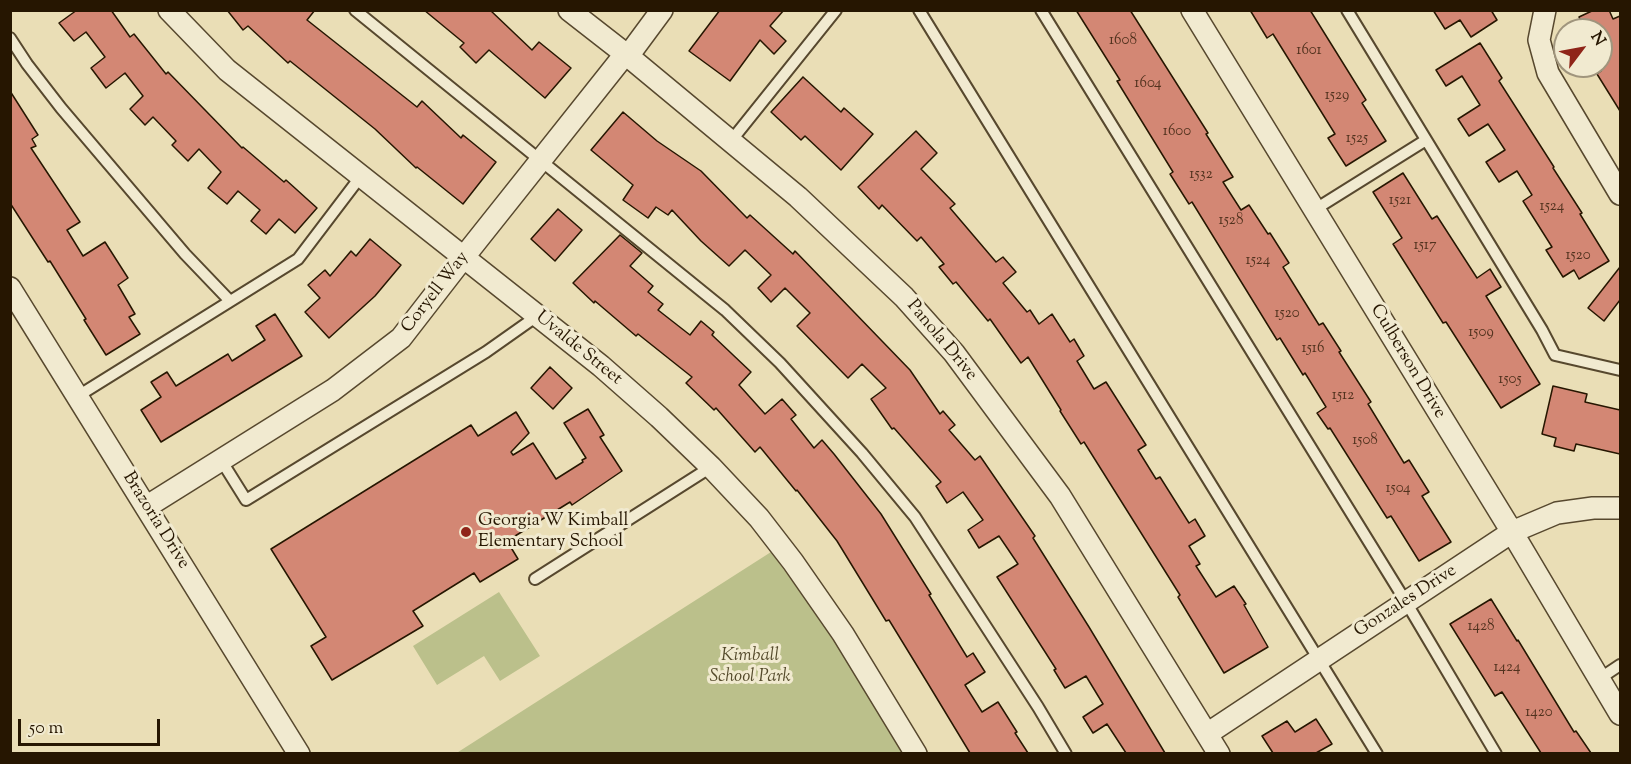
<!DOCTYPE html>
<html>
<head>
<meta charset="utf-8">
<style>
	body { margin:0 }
	#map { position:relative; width:1631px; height:764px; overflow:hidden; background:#eadeb6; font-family:"Sorts Mill Goudy",serif }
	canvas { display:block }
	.frame { position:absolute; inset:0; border:12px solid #261601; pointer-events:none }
	.north { position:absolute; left:1553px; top:18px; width:60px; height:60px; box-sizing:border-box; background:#f1ead0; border:2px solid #a0957d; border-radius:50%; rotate:58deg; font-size:16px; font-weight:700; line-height:24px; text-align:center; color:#261601 }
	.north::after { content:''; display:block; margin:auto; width:21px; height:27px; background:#8f2418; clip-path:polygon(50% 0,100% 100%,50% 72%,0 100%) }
	.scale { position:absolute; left:18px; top:719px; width:142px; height:27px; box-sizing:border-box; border:3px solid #261601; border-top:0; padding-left:8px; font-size:18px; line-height:21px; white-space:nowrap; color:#261601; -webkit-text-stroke:4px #f1ead0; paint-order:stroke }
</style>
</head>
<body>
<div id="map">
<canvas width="1631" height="764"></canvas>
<div class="frame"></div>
<div class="north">N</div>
<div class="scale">50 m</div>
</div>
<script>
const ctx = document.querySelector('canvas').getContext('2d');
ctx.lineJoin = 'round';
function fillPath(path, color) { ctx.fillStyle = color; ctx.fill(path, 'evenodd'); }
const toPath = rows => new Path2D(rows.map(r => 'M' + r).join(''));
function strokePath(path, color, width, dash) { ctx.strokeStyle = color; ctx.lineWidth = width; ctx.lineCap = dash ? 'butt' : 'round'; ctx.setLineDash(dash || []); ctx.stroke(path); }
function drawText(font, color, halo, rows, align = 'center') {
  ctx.font = font + ' "Sorts Mill Goudy",serif'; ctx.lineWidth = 6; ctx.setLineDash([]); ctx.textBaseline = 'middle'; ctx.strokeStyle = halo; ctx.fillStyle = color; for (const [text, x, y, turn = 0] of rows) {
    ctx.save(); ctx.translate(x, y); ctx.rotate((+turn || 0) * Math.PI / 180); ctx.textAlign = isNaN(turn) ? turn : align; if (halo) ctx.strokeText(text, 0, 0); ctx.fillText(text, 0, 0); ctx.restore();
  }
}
fillPath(toPath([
	[771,552,827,629,905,753,455,754],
	[499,592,540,656,500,681,484,656,437,685,413,646]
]), '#bbc08b');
const building = toPath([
	[77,10,111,10,130,37,134,34,166,74,168,72,242,148,243,147,284,182,286,180,317,208,295,233,279,219,266,234,251,221,260,210,238,191,227,204,208,188,221,172,199,149,188,161,172,145,176,141,153,117,145,125,130,109,143,96,125,73,106,88,91,68,105,57,86,32,74,41,59,23,77,10],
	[227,10,315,10,307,20,417,107,422,101,461,138,463,135,496,162,463,204,417,167,416,168,375,129,290,61,288,63,248,26,243,30,227,10],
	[424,10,490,10,532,50,539,42,571,68,545,98,489,50,476,63,460,47,464,43,424,10],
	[720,10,784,10,770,26,786,41,774,54,760,40,730,81,689,51,720,10],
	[1076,10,1130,10,1208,133,1206,134,1233,177,1223,182,1241,210,1249,205,1268,234,1270,233,1289,263,1283,267,1319,325,1323,323,1341,351,1339,352,1371,402,1368,404,1404,463,1409,460,1429,492,1422,496,1451,542,1419,561,1391,516,1387,518,1330,428,1328,429,1317,413,1326,407,1305,373,1303,375,1280,338,1277,340,1192,202,1189,204,1170,174,1173,172,1117,81,1120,80,1076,10],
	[1250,10,1310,10,1366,100,1362,103,1386,141,1346,166,1328,138,1335,134,1309,92,1273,34,1267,38,1250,10],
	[1433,10,1491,10,1497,20,1471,37,1460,20,1445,29,1433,10],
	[1594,10,1609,10,1613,19,1620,16,1620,111,1597,74,1601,71,1601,30,1585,30,1579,17,1594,10],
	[1480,43,1502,78,1499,81,1554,167,1553,168,1582,213,1580,214,1609,261,1579,279,1574,270,1563,277,1546,250,1552,247,1523,201,1532,195,1517,171,1499,182,1486,162,1505,150,1488,124,1469,136,1458,119,1480,105,1462,76,1446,86,1436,70,1480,43],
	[803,77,841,112,844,108,873,134,841,170,805,136,801,140,771,112,803,77],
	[10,91,38,135,32,139,36,146,31,148,80,222,67,230,83,256,105,242,128,278,118,285,135,314,129,317,140,334,106,355,84,320,86,319,50,261,48,262,10,203,10,91],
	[623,112,657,141,701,171,747,218,750,215,793,254,795,251,910,370,940,414,943,411,955,425,949,430,975,460,980,456,1035,536,1033,538,1089,627,1165,753,1126,753,1107,724,1093,733,1083,717,1103,704,1086,676,1065,688,1054,670,1056,669,997,577,1018,564,999,536,979,548,968,530,983,520,963,492,947,503,936,486,941,482,894,428,892,429,871,399,886,388,862,364,848,378,797,326,810,313,785,288,771,302,758,288,771,275,745,250,729,266,701,241,672,210,668,215,656,207,648,218,623,200,633,185,591,150,623,112],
	[916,131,937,153,921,169,955,204,950,208,996,262,1003,257,1016,272,1003,283,1027,312,1030,310,1039,324,1052,314,1070,342,1074,339,1084,356,1077,361,1094,389,1106,382,1146,445,1138,450,1156,479,1160,477,1189,523,1195,519,1205,536,1189,546,1200,564,1196,566,1216,597,1234,586,1246,604,1244,605,1268,647,1224,673,1178,597,1180,595,1084,442,1081,444,1060,411,1061,410,1028,357,1021,363,990,319,988,321,956,282,953,284,939,267,944,264,921,237,917,241,882,205,879,209,858,187,916,131],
	[1403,173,1432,219,1437,216,1477,278,1490,269,1501,287,1486,296,1540,384,1501,408,1446,322,1443,323,1393,244,1402,238,1373,192,1403,173],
	[558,209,582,230,555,261,531,239,558,209],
	[620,235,642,253,630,266,653,286,648,292,663,304,658,310,690,335,701,321,714,332,712,335,751,372,739,385,765,414,782,399,796,415,791,419,814,448,822,440,834,454,881,514,931,594,929,595,967,657,973,653,985,672,965,685,982,712,998,702,1017,732,1015,733,1028,753,970,753,927,682,889,620,886,621,837,541,797,490,796,491,760,447,755,452,716,408,714,410,686,383,692,377,638,334,636,336,595,301,594,303,573,283,620,235],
	[370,239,401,265,375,296,329,338,305,312,320,298,308,285,325,270,330,276,351,251,356,256,370,239],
	[1620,267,1620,300,1604,321,1588,308,1620,267],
	[275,314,302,356,161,442,141,410,161,397,151,382,167,372,176,386,228,354,232,361,265,340,256,326,275,314],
	[550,367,572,388,553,409,531,388,550,367],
	[1553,386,1587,394,1585,402,1620,410,1620,454,1576,444,1574,451,1554,446,1556,438,1542,434,1553,386],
	[588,409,604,435,600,437,622,471,572,505,570,502,507,541,518,559,480,582,474,573,413,611,423,626,332,680,311,646,326,637,271,549,471,425,478,436,516,412,529,433,511,452,513,455,533,443,556,479,583,462,582,460,586,458,564,423,588,409],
	[1491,599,1517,641,1518,640,1574,732,1576,731,1591,753,1541,753,1502,692,1495,696,1450,624,1491,599],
	[1316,719,1332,744,1316,753,1273,753,1262,736,1287,721,1295,732,1316,719]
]);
fillPath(building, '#d38774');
strokePath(building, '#261601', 1.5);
const lane = toPath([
	[355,10,725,310,780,363,862,453,915,517,1038,707,1066,754],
	[919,10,1377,754],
	[1041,10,1406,602,1496,754],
	[1347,10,1542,330,1555,355,1620,370],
	[10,38,27,64,61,108,185,254,230,301],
	[731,141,836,10],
	[1314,210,1426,140],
	[78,396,298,259,361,176],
	[221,460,246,500,486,352,537,316],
	[535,579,711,467],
	[1599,679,1620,665]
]);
const street = toPath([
	[169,10,227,70,601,366,659,417,711,467,759,518,793,562,843,634,916,754],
	[569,10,628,56,798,197,904,297,954,353,1060,496,1219,754],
	[1192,10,1512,532,1620,714],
	[1545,10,1539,40,1548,73,1620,194],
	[10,288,299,754],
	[146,507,333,390,401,338,463,258,622,58,628,56,662,10],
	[1207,734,1512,532,1557,513,1593,508,1620,508]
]);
strokePath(lane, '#57482e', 14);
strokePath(street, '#57482e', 24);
strokePath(lane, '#f1ead0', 10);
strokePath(street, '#f1ead0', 21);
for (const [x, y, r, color] of [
	[466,532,6,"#8f2418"]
]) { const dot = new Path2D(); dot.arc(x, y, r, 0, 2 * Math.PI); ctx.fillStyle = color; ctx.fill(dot); strokePath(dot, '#f1ead0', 2); }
drawText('15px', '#51321e', null, [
	["1608",1123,41],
	["1601",1309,51],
	["1604",1148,84],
	["1529",1337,96],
	["1600",1177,132],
	["1525",1357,139],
	["1532",1201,175],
	["1521",1400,201],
	["1524",1552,207],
	["1528",1231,221],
	["1517",1425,246],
	["1520",1578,256],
	["1524",1258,261],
	["1520",1287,314],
	["1509",1481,333],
	["1516",1313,349],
	["1505",1510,380],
	["1512",1343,396],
	["1508",1365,441],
	["1504",1398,489],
	["1428",1481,627],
	["1424",1507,668],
	["1420",1539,713]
]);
drawText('18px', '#261601', '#f1ead0', [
	["Coryell Way",436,293,-52],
	["Panola Drive",941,341,50],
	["Uvalde Street",578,349,39],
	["Culberson Drive",1407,362,59],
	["Brazoria Drive",155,521,58],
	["Gonzales Drive",1406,602,-33]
]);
drawText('18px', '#261601', '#f1ead0', [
	["Georgia W Kimball",478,522],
	["Elementary School",478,543]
], 'left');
drawText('italic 18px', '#53492a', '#f1ead0', [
	["Kimball",750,657],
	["School Park",750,678]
]);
</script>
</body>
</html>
